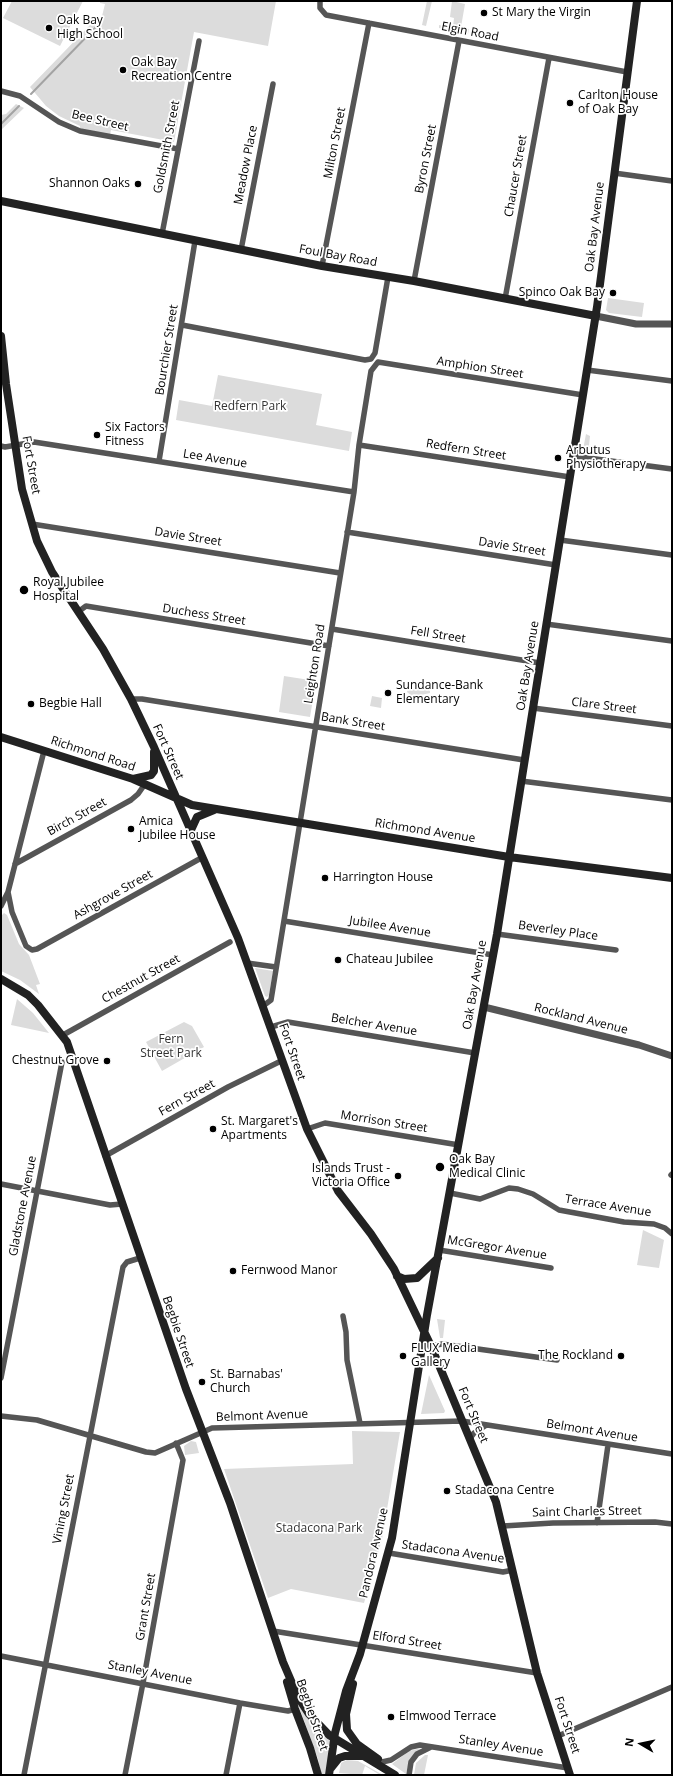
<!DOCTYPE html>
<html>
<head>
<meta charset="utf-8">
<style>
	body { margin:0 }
	#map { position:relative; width:673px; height:1776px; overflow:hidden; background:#fff; font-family:"Open Sans",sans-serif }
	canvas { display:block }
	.frame { position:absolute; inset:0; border:2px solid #000; pointer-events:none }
	.north { position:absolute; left:621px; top:1724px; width:40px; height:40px; -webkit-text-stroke:3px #fff; paint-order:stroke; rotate:279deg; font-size:11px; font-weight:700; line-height:16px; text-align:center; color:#000 }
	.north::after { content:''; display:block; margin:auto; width:14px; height:18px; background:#000; clip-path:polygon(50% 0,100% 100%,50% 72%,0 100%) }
</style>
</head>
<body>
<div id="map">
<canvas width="673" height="1776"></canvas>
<div class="frame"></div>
<div class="north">N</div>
</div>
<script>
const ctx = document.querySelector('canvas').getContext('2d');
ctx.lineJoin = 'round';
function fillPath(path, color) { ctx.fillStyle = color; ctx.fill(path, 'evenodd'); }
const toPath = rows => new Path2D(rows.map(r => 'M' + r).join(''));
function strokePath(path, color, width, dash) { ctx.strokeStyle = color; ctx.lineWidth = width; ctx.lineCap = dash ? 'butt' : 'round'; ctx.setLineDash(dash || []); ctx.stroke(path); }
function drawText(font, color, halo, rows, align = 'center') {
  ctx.font = font + ' "Open Sans",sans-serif'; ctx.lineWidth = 3.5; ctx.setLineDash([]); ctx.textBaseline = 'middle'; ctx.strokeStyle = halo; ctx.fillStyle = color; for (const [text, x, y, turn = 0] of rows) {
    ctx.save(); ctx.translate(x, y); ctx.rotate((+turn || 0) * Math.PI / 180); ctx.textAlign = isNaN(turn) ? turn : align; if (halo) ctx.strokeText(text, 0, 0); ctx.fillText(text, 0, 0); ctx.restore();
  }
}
fillPath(toPath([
	[12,1,83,1,60,46,3,18],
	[100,1,276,1,268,46,194,32,174,142,111,130,110,135,80,130,80,126,59,116,46,106,30,87,91,24,102,16,105,4,100,3],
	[427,1,432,1,426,26,422,25],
	[452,1,465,4,461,27,469,29,468,34,439,28,439,25,450,28,453,27,454,18,450,17],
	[16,104,24,108,1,130,1,115,6,114],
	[608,298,644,303,642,317,609,313,606,310],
	[218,375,322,394,316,425,352,432,349,451,176,420,179,400,212,406],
	[586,434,590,436,589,446,592,446,591,449,605,453,583,450],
	[284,676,316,681,310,717,279,712],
	[413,686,427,688,430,691,430,693,421,695,420,704,416,703,414,698,407,692,408,688],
	[372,696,382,698,381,708,370,706],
	[4,913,7,915,19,944,29,955,40,984,36,985,39,994,20,980,1,971,1,916],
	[255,968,273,971,269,995,267,997,265,996],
	[17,999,33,1013,49,1033,11,1025],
	[184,1022,192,1026,204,1047,162,1071,146,1042],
	[643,1230,664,1240,659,1268,637,1265],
	[437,1319,445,1320,443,1338,440,1338],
	[429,1375,445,1411,444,1413,421,1414],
	[352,1431,400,1432,382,1539,364,1603,291,1589,268,1598,224,1469,353,1464],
	[191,1441,196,1442,199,1453,185,1455,184,1446],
	[298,1704,330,1741,327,1775,321,1775,318,1759],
	[421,1748,410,1759,406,1774,392,1764,409,1751],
	[425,1755,428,1755,424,1775,414,1775,416,1763],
	[347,1760,358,1761,383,1775,380,1775,365,1766,362,1775,339,1773,341,1763]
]), '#dcdcdc');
strokePath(toPath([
	[31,94,95,28],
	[1,124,19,106]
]), '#a3a3a3', 2);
strokePath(toPath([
	[320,1,320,8,326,15,627,72],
	[1,91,20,96,59,122,80,131,178,149],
	[614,173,672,181],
	[162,234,199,41],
	[241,250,273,84],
	[322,266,369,23],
	[414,281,459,41],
	[505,299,549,58],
	[182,325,365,360,371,359,375,353,388,277],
	[587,370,672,381],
	[359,445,570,477],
	[1,446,5,447,34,442,354,492],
	[573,456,672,469],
	[159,461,195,241],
	[32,524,340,573],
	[347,532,556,565],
	[560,540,672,555],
	[78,612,86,606,329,646],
	[546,624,672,641],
	[332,629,540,663],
	[131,699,142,699,524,760],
	[533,708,672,726],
	[521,781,672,800],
	[15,864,131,800,138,794,145,784],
	[8,892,12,912,26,946,32,950,37,949,203,857],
	[1,906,8,892,44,751],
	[284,921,493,955],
	[497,934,616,950],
	[247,963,276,967],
	[263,1006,271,1000,354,492,359,445,371,371,378,362,583,395],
	[271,1027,288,1022,475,1053],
	[63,1035,230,942],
	[307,1129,325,1123,459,1145],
	[105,1156,228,1087,281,1061],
	[671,1175,672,1174],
	[1,1184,110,1205,122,1204],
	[450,1193,480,1199,509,1188,518,1189,533,1194,559,1210,624,1222,654,1224,665,1228,672,1234],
	[439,1250,551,1268],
	[343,1316,346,1332,347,1360,360,1423],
	[431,1346,442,1344,557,1360],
	[1,1378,62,1062],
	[1,1416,37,1420,146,1452,155,1453,212,1428,462,1421,672,1454],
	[471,1441,471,1437,474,1433,485,1426],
	[597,1523,608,1445],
	[503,1526,553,1523,655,1522,672,1524],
	[389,1553,503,1572,513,1570],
	[273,1631,537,1673],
	[1,1656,240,1703,288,1711,295,1709],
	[558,1736,672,1687],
	[382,1762,391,1760,411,1747,420,1745,568,1768],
	[24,1775,123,1267,127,1262,140,1258],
	[125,1775,143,1683,183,1460,176,1443],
	[226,1775,240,1703],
	[409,1775,411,1762,417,1754,431,1747]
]), '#555', 5.5);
strokePath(toPath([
	[596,316,636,324,672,324],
	[484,1007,639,1045,672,1056]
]), '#555', 7);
strokePath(toPath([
	[1,201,322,266,414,281,596,316],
	[1,336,6,384,22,489,37,541,52,572,103,649,131,699,154,747,238,938,307,1129,338,1191,371,1234,394,1269,431,1346,496,1502,537,1673,570,1775],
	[1,737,133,779,192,805,509,857,672,878],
	[133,779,151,775,154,771,154,752],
	[191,830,197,817,214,810],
	[1,979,28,995,38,1005,67,1042,186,1389,230,1503,283,1662,298,1697,309,1714,329,1735,395,1775],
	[397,1276,404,1279,417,1278,438,1258],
	[287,1682,295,1709,310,1748,318,1775],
	[353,1684,346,1714,347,1730,357,1744,378,1759],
	[331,1768,339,1758,345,1756,362,1756],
	[329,1775,335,1733,346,1691,360,1654,392,1538,427,1315,497,934,597,307,637,1]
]), '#222', 8);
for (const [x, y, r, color] of [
	[484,13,4,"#000"],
	[49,28,4,"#000"],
	[123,70,4,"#000"],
	[570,103,4,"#000"],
	[138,184,4,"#000"],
	[613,293,4,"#000"],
	[97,435,4,"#000"],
	[558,458,4,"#000"],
	[24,590,5,"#000"],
	[388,693,4,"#000"],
	[31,704,4,"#000"],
	[131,829,4,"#000"],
	[325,878,4,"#000"],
	[338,960,4,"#000"],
	[107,1061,4,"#000"],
	[213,1129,4,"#000"],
	[440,1167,5,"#000"],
	[398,1176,4,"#000"],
	[233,1271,4,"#000"],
	[403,1356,4,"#000"],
	[621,1356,4,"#000"],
	[202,1382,4,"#000"],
	[447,1491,4,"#000"],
	[391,1717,4,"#000"]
]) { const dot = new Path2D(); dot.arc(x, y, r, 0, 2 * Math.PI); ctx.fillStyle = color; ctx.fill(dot); strokePath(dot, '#fff', 1.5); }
drawText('12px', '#000', '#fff', [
	["St Mary the Virgin",492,13],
	["Oak Bay",57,21],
	["High School",57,35],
	["Oak Bay",131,63],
	["Recreation Centre",131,77],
	["Carlton House",578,96],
	["of Oak Bay",578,110],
	["Shannon Oaks",130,184,"right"],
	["Spinco Oak Bay",605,293,"right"],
	["Six Factors",105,428],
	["Fitness",105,442],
	["Arbutus",566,451],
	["Physiotherapy",566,465],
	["Royal Jubilee",33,583],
	["Hospital",33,597],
	["Sundance-Bank",396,686],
	["Elementary",396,700],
	["Begbie Hall",39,704],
	["Amica",139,822],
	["Jubilee House",139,836],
	["Harrington House",333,878],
	["Chateau Jubilee",346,960],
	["Chestnut Grove",99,1061,"right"],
	["St. Margaret's",221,1122],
	["Apartments",221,1136],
	["Oak Bay",449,1160],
	["Medical Clinic",449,1174],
	["Islands Trust -",390,1169,"right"],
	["Victoria Office",390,1183,"right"],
	["Fernwood Manor",241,1271],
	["FLUX Media",411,1349],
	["Gallery",411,1363],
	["The Rockland",613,1356,"right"],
	["St. Barnabas'",210,1375],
	["Church",210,1389],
	["Stadacona Centre",455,1491],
	["Elmwood Terrace",399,1717]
], 'left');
drawText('12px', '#000', '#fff', [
	["Elgin Road",470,32,11],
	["Bee Street",100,121,13],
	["Milton Street",335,143,-79],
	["Goldsmith Street",167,147,-79],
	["Byron Street",426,159,-79],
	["Meadow Place",246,165,-79],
	["Chaucer Street",516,176,-80],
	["Oak Bay Avenue",595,227,-83],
	["Foul Bay Road",338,256,10],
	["Bourchier Street",167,350,-81],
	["Amphion Street",480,368,9],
	["Redfern Street",466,450,9],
	["Lee Avenue",215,459,9],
	["Fort Street",31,465,80],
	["Davie Street",188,537,9],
	["Davie Street",512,547,9],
	["Duchess Street",204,615,9],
	["Fell Street",438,635,9],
	["Leighton Road",315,664,-81],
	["Oak Bay Avenue",528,666,-81],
	["Clare Street",604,706,7],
	["Bank Street",353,722,9],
	["Fort Street",168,752,66],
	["Richmond Road",93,754,18],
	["Birch Street",77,817,-29],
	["Richmond Avenue",425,831,9],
	["Ashgrove Street",113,895,-29],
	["Jubilee Avenue",390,927,9],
	["Beverley Place",558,931,8],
	["Chestnut Street",141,979,-29],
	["Oak Bay Avenue",475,985,-80],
	["Rockland Avenue",581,1019,14],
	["Belcher Avenue",374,1025,9],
	["Fort Street",292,1052,71],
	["Fern Street",187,1098,-29],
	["Morrison Street",384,1122,9],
	["Gladstone Avenue",23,1206,-79],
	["Terrace Avenue",608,1206,9],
	["McGregor Avenue",497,1248,9],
	["Begbie Street",178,1332,71],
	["Fort Street",473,1415,67],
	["Belmont Avenue",262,1416,-2],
	["Belmont Avenue",592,1431,9],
	["Vining Street",64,1509,-79],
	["Saint Charles Street",587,1512,-1],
	["Stadacona Avenue",453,1552,8],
	["Pandora Avenue",374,1553,-77],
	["Grant Street",146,1607,-80],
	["Elford Street",407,1641,9],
	["Stanley Avenue",150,1673,11],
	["Begbie Street",312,1715,71],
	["Fort Street",567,1725,72],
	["Stanley Avenue",501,1746,9]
]);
drawText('12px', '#333', '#fff', [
	["Redfern Park",250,407],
	["Fern",171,1040],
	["Street Park",171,1054],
	["Stadacona Park",319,1529]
]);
</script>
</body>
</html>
